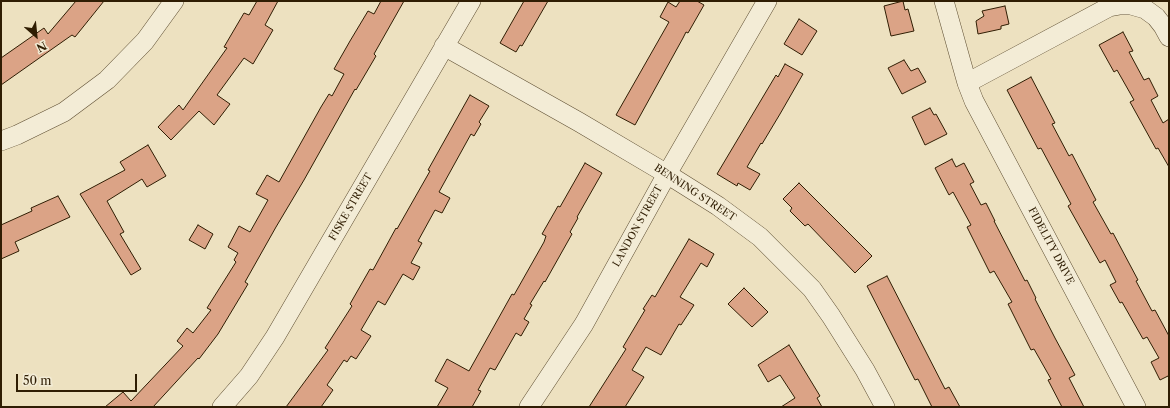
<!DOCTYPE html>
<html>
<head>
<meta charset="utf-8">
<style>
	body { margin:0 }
	#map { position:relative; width:1170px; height:408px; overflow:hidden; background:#ede1c0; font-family:"Libre Caslon Text",serif }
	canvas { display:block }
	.frame { position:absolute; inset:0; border:2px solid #2f1d03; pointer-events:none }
	.north { position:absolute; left:16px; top:16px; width:40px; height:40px; -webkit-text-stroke:3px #f3ecd6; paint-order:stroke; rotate:153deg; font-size:11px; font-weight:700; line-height:16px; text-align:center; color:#2f1d03 }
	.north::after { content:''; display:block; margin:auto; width:14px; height:18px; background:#2f1d03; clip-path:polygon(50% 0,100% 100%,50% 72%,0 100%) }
	.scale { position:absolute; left:16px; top:374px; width:121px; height:18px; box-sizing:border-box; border:2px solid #2f1d03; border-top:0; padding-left:5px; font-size:12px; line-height:14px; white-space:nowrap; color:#2f1d03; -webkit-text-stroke:3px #f3ecd6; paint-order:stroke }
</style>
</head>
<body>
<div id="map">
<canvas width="1170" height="408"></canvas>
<div class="frame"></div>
<div class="north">N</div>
<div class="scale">50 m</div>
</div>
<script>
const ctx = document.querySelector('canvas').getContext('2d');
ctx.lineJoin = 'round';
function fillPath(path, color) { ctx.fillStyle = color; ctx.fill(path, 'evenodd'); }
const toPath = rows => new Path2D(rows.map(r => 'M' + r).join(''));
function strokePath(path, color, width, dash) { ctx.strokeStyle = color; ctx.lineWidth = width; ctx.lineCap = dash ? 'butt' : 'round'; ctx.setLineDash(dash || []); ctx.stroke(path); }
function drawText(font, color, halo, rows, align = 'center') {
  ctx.font = font + ' "Libre Caslon Text",serif'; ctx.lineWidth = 3; ctx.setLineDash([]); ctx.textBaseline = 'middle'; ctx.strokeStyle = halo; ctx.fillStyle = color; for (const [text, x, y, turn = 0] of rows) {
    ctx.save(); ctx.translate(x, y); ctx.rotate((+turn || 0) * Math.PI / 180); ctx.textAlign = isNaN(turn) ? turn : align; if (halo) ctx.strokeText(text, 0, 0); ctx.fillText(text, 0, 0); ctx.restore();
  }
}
const building = toPath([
	[76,1,104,1,75,37,72,35,1,85,1,58,44,28,48,34,76,1],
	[257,1,278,1,265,25,273,30,253,64,244,58,217,95,230,104,214,125,199,111,171,140,158,127,179,105,183,110,227,48,224,47,244,13,249,15,257,1],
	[381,1,404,1,374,54,376,56,356,90,355,89,304,180,276,227,245,282,248,284,218,334,199,359,198,358,153,407,105,407,123,392,131,401,183,346,177,341,187,328,193,333,211,310,207,308,236,262,234,260,238,253,228,247,239,226,250,232,268,200,256,194,267,175,279,182,321,107,329,94,332,96,344,74,334,69,350,41,368,11,374,14,381,1],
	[524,1,548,1,522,46,520,45,516,52,500,43,524,1],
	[680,1,697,1,704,5,688,33,686,32,683,38,635,125,616,115,669,22,660,17,668,2,676,7,680,1],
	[903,1,905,10,908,9,914,31,891,36,884,6,903,1],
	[1005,6,1009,24,1001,26,1001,29,978,34,976,21,984,16,982,11,1005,6],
	[799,19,817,31,802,55,784,44,799,19],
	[1123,32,1133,51,1129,52,1144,80,1149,78,1158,96,1151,100,1163,123,1169,119,1169,167,1158,148,1156,149,1130,102,1134,100,1117,70,1114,72,1099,45,1123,32],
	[904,60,911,71,918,68,926,82,902,94,888,68,904,60],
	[785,64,803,74,780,114,762,144,761,143,747,167,760,174,750,190,738,183,737,186,717,174,776,75,778,77,785,64],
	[1031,77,1055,123,1052,124,1069,156,1072,154,1096,200,1093,202,1111,234,1113,233,1138,280,1136,281,1152,311,1155,310,1169,336,1169,378,1168,376,1160,380,1151,362,1159,358,1147,337,1143,339,1122,302,1120,303,1110,285,1116,282,1105,260,1100,263,1068,206,1071,204,1041,148,1038,149,1007,90,1031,77],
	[470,95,489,106,479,122,481,124,474,136,471,134,439,192,450,198,442,213,435,210,418,241,422,243,411,263,420,267,413,280,403,274,385,305,378,301,361,330,371,336,356,359,351,356,347,362,344,360,327,385,333,390,321,407,286,407,328,350,325,348,352,306,350,304,370,269,373,270,396,228,397,229,430,171,428,170,470,95],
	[930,108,934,115,936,114,947,134,925,145,912,117,930,108],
	[148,145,166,176,147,187,142,179,107,201,124,232,120,234,141,269,131,275,80,194,125,170,120,162,148,145],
	[952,159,956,167,964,163,974,182,970,184,981,205,986,203,995,221,994,221,1025,281,1027,280,1036,298,1035,299,1055,338,1075,375,1069,378,1084,407,1062,407,1048,380,1051,379,1034,349,1031,350,1008,304,1012,302,994,271,990,273,967,227,971,225,953,192,949,195,935,168,952,159],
	[585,163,602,173,577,217,578,218,570,232,572,234,545,282,544,281,530,304,532,305,524,319,529,322,521,336,516,333,495,370,490,368,478,390,481,391,472,407,437,407,448,388,435,381,447,359,469,371,512,294,514,295,544,242,546,236,542,234,558,206,560,207,585,163],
	[799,183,872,256,855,273,808,224,805,226,790,211,792,208,783,199,799,183],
	[58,196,70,217,15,242,19,251,1,259,1,225,32,211,31,208,58,196],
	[198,225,213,234,205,249,189,240,198,225],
	[689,239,714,254,707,267,701,263,680,297,694,305,681,325,679,324,661,355,646,347,632,370,644,377,625,407,589,407,626,349,623,347,645,310,643,309,652,295,655,297,689,239],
	[887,276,945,389,949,387,960,407,932,407,918,379,915,380,867,286,887,276],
	[744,288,768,312,752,327,728,304,744,288],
	[789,345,820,396,817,398,822,407,781,407,795,398,780,375,768,382,758,365,789,345]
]);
fillPath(building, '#dba386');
strokePath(building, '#2f1d03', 1);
const street = toPath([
	[944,1,967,83],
	[444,46,579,122,667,174,718,206,760,237,812,289,831,316,865,370,885,407],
	[1,141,17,135,64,112,107,80,145,41,174,1],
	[222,407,249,376,275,337,471,1],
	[529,407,584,324,667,174,767,1],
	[1136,407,974,101,967,83,1109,7,1120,5,1131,5,1145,9,1156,17,1163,26,1169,37]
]);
strokePath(street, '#5e4e32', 20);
strokePath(street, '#f3ecd6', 19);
drawText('10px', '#2f1d03', '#f3ecd6', [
	["BENNING STREET",695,193,33],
	["FISKE STREET",351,207,-60],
	["LANDON STREET",638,226,-61],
	["FIDELITY DRIVE",1051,246,62]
]);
</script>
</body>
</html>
